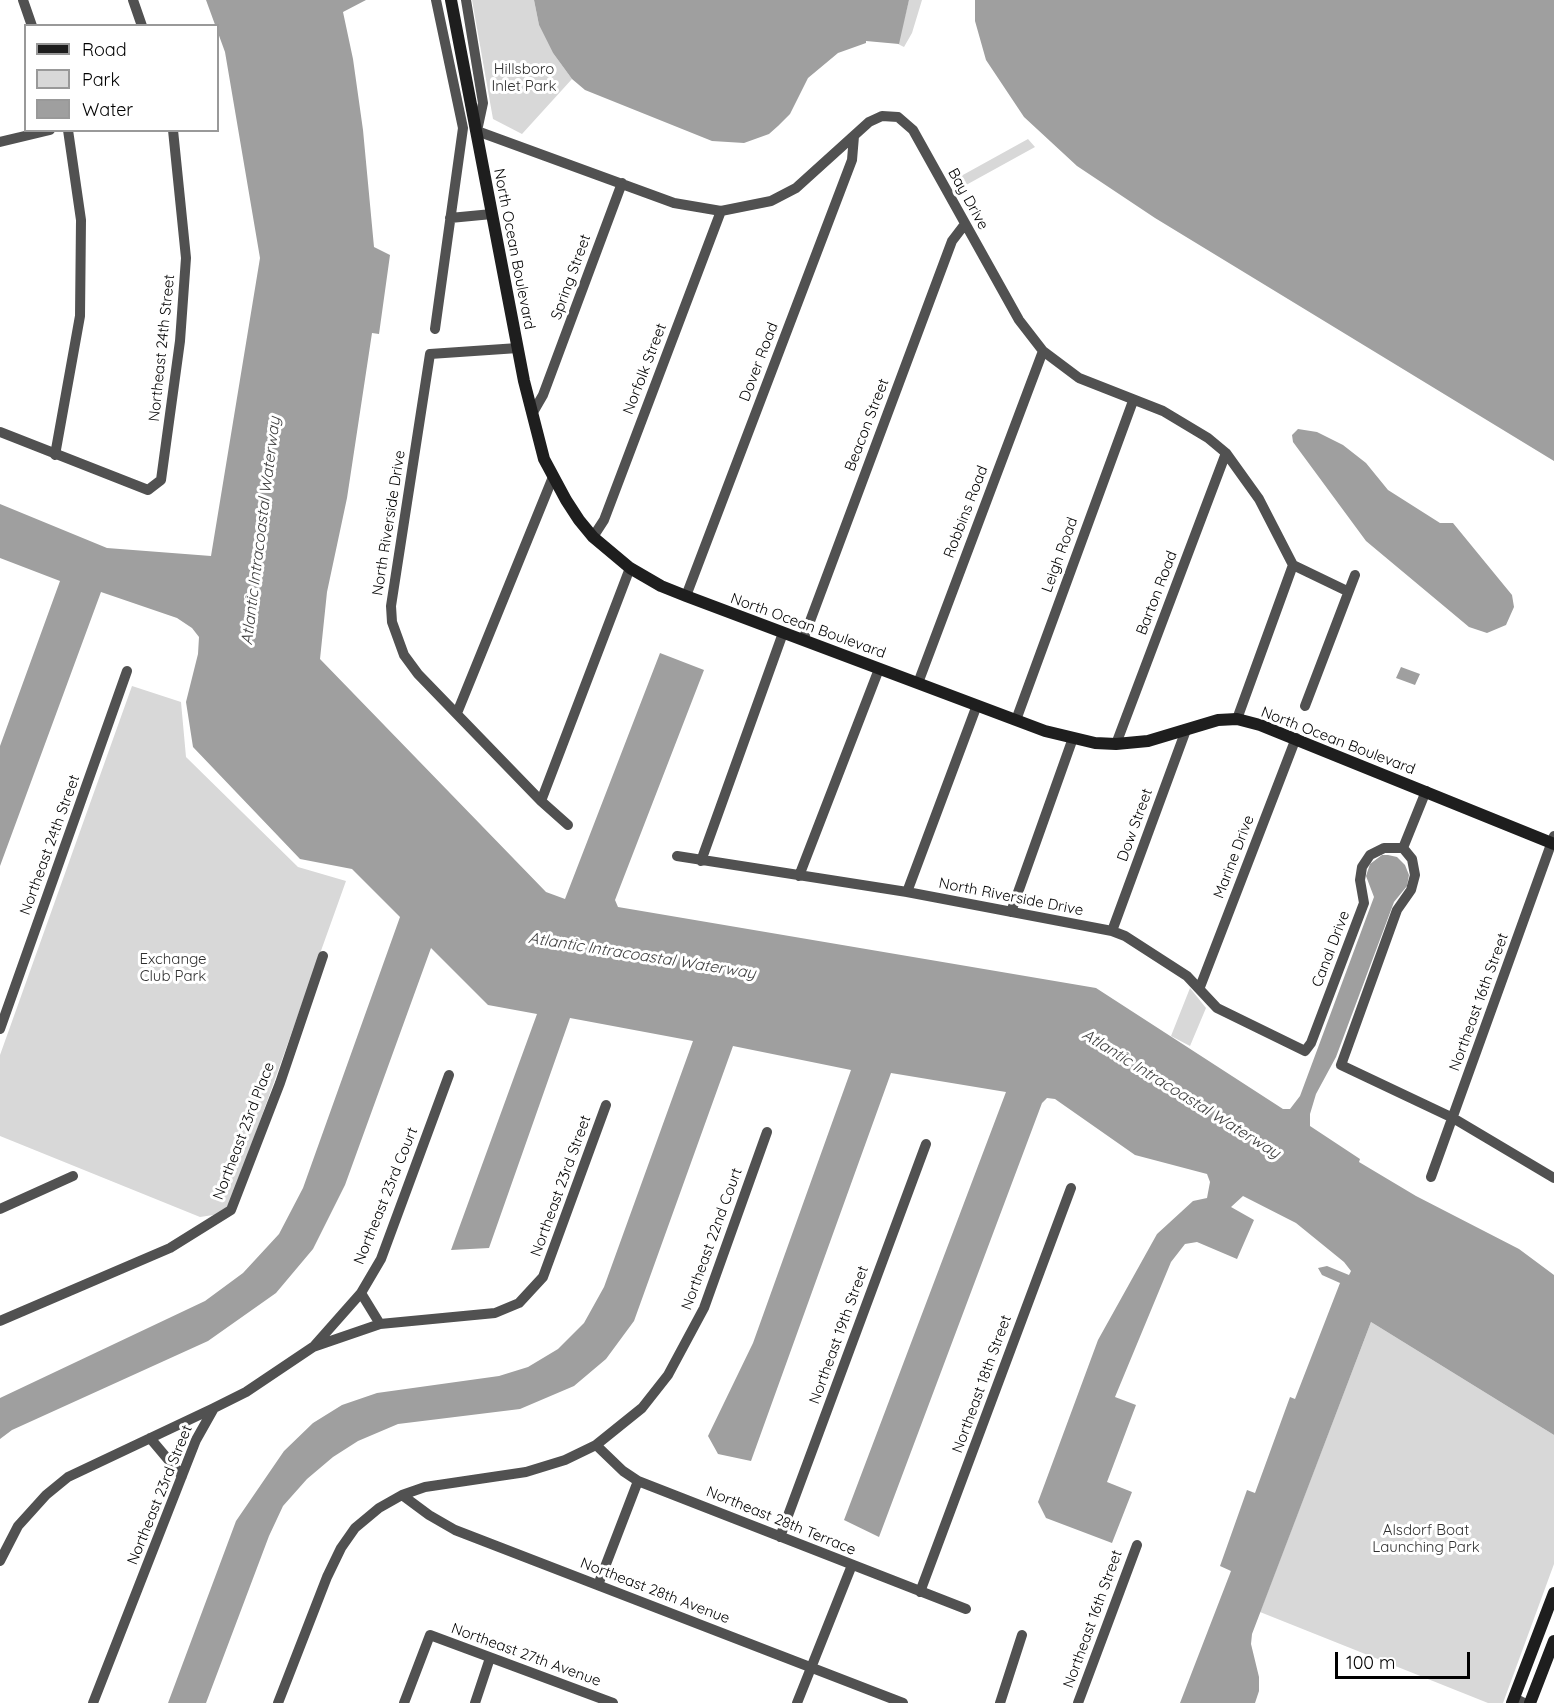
<!DOCTYPE html>
<html>
<head>
<meta charset="utf-8">
<style>
	body { margin:0 }
	#map { position:relative; width:1554px; height:1703px; overflow:hidden; background:#fff; font-family:Quicksand,sans-serif }
	canvas { display:block }
	.legend { position:absolute; left:24px; top:24px; width:195px; height:108px; box-sizing:border-box; background:#fff; border:2px solid #999; margin:0; padding:8px 10px; list-style:none; font-size:18px; color:#000 }
	.legend li { display:flex; align-items:center; gap:12px; height:30px }
	.legend b { width:30px; border:2px solid #999 }
	.scale { position:absolute; left:1335px; top:1652px; width:135px; height:27px; box-sizing:border-box; border:3px solid #000; border-top:0; padding-left:8px; font-size:18px; line-height:21px; white-space:nowrap; color:#000; -webkit-text-stroke:4px #fff; paint-order:stroke }
</style>
</head>
<body>
<div id="map">
<canvas width="1554" height="1703"></canvas>
<ul class="legend">
<li><b style="height:8px;background:#1e1e1e"></b>Road</li>
<li><b style="height:16px;background:#d8d8d8"></b>Park</li>
<li><b style="height:16px;background:#9f9f9f"></b>Water</li>
</ul>
<div class="scale">100 m</div>
</div>
<script>
const ctx = document.querySelector('canvas').getContext('2d');
ctx.lineJoin = 'round';
function fillPath(path, color) { ctx.fillStyle = color; ctx.fill(path, 'evenodd'); }
const toPath = rows => new Path2D(rows.map(r => 'M' + r).join(''));
function strokePath(path, color, width, dash) { ctx.strokeStyle = color; ctx.lineWidth = width; ctx.lineCap = dash ? 'butt' : 'round'; ctx.setLineDash(dash || []); ctx.stroke(path); }
function drawText(font, color, halo, rows, align = 'center') {
  ctx.font = font + ' Quicksand,sans-serif'; ctx.lineWidth = 6; ctx.setLineDash([]); ctx.textBaseline = 'middle'; ctx.strokeStyle = halo; ctx.fillStyle = color; for (const [text, x, y, turn = 0] of rows) {
    ctx.save(); ctx.translate(x, y); ctx.rotate((+turn || 0) * Math.PI / 180); ctx.textAlign = isNaN(turn) ? turn : align; if (halo) ctx.strokeText(text, 0, 0); ctx.fillText(text, 0, 0); ctx.restore();
  }
}
fillPath(toPath([
	[472,0,534,0,539,25,553,53,572,79,522,134,493,119],
	[909,0,922,0,912,33,904,47,898,44],
	[1028,139,1035,147,957,190,952,181],
	[132,686,181,702,186,757,298,867,346,881,227,1213,200,1217,0,1136,0,1055],
	[1190,988,1206,1008,1190,1046,1171,1036],
	[1371,1322,1554,1435,1554,1564,1503,1703,1488,1703,1260,1612]
]), '#d8d8d8');
fillPath(toPath([
	[206,0,366,0,343,12,353,59,363,130,374,247,390,255,379,334,372,333,347,498,327,592,320,659,546,892,565,899,660,653,704,670,615,900,618,907,1096,988,1283,1109,1290,1109,1300,1096,1374,897,1366,876,1370,864,1382,855,1388,855,1397,857,1405,865,1409,875,1407,886,1394,902,1336,1057,1316,1094,1310,1114,1310,1126,1360,1159,1359,1162,1416,1196,1519,1249,1554,1275,1554,1435,1371,1322,1252,1634,1251,1644,1259,1677,1259,1691,1255,1703,1180,1703,1231,1571,1220,1566,1247,1490,1255,1493,1290,1397,1295,1399,1340,1283,1322,1275,1318,1268,1327,1266,1349,1275,1351,1271,1344,1262,1296,1223,1243,1196,1231,1207,1254,1220,1237,1259,1197,1242,1185,1244,1171,1262,1115,1397,1136,1405,1107,1482,1132,1492,1112,1543,1046,1518,1038,1502,1098,1340,1157,1234,1193,1201,1207,1198,1210,1182,1207,1174,1135,1155,1055,1099,1047,1098,1042,1103,879,1537,844,1520,1006,1092,891,1073,751,1461,718,1454,708,1436,753,1343,851,1070,733,1046,634,1321,606,1359,574,1386,520,1409,398,1424,358,1441,333,1457,307,1479,283,1506,269,1536,206,1703,168,1703,236,1521,284,1451,313,1423,342,1405,377,1393,499,1376,528,1367,558,1349,584,1323,604,1287,693,1041,570,1018,489,1248,451,1250,537,1014,488,1005,431,948,345,1185,313,1249,276,1293,208,1341,12,1430,0,1439,0,1398,205,1301,243,1273,279,1234,303,1188,400,917,352,869,300,859,193,747,186,702,198,654,199,637,192,628,177,618,101,592,0,866,0,746,60,581,0,558,0,504,107,548,211,556,260,258,225,52],
	[534,0,909,0,899,44,866,41,866,43,838,53,808,78,790,114,778,126,769,134,744,143,712,141,585,90,572,79,553,53,539,25],
	[975,0,1554,0,1554,461,1155,218,1077,166,1024,117,986,60,975,21],
	[1298,429,1317,432,1343,445,1366,463,1388,490,1440,523,1453,523,1512,595,1514,607,1506,625,1487,633,1469,627,1366,541,1293,442,1292,435],
	[1401,667,1420,674,1415,685,1396,678]
]), '#9f9f9f');
strokePath(toPath([
	[23,0,32,26],
	[133,0,142,26],
	[466,0,483,103,477,131,674,203,721,211,771,201,796,188,869,122,882,116,898,117,913,130,1019,320,1043,351,1079,378,1163,411,1208,438,1226,453,1259,499,1293,565,1347,591],
	[0,142,50,130],
	[450,218,492,214],
	[435,329,463,128,436,0],
	[518,348,430,354,391,606,392,622,404,655,418,674,541,801,568,825],
	[532,414,543,395,622,183],
	[0,432,148,490,161,480,180,341,186,258,173,130],
	[55,455,80,316,81,220,68,130],
	[593,537,604,520,721,211],
	[686,596,852,160,854,136],
	[803,640,952,241,965,224],
	[918,683,1043,351],
	[1305,706,1355,575],
	[457,713,553,477],
	[1237,719,1293,565],
	[1016,720,1133,401],
	[1116,744,1226,453],
	[541,801,630,568],
	[1403,848,1426,791],
	[677,856,907,892,1112,931,1125,936,1187,976,1217,1008,1305,1051,1311,1043,1364,903,1360,880,1362,867,1370,855,1384,848,1403,848,1412,859,1415,875,1411,890,1397,910,1341,1065,1453,1118,1554,1178],
	[701,861,783,633],
	[799,876,879,669],
	[907,892,977,705],
	[1011,912,1073,738],
	[1112,931,1186,730],
	[1200,987,1296,738],
	[0,1029,127,671],
	[1431,1177,1554,836],
	[0,1209,73,1176],
	[361,1293,380,1324],
	[0,1321,170,1248,231,1210,280,1083,323,956],
	[315,1345,361,1293,381,1259,449,1075],
	[150,1438,182,1476],
	[596,1445,623,1471,638,1481,966,1609],
	[402,1495,429,1515,455,1530,903,1703],
	[780,1537,926,1144],
	[0,1561,18,1526,46,1495,68,1477,214,1408],
	[598,1585,638,1481],
	[920,1592,1071,1188],
	[1514,1698,1524,1703],
	[93,1703,196,1440,214,1408,246,1392,313,1347,380,1324,495,1313,519,1303,543,1277,606,1105],
	[278,1703,327,1577,341,1548,355,1528,379,1508,402,1495,425,1487,526,1472,565,1460,596,1445,642,1408,668,1375,704,1308,767,1132],
	[404,1703,430,1635,613,1703],
	[475,1703,490,1658],
	[797,1703,852,1565],
	[1000,1703,1022,1635],
	[1078,1703,1137,1545]
]), '#515151', 10);
strokePath(toPath([
	[451,0,524,381,544,459,566,500,579,520,593,537,630,568,661,586,686,596,1045,731,1095,743,1116,744,1148,741,1218,720,1237,719,1260,725,1554,844],
	[1512,1703,1554,1593],
	[1530,1703,1554,1641]
]), '#1e1e1e', 12);
drawText('15px', '#2f2f2f', '#fff', [
	["Hillsboro",524,69],
	["Inlet Park",524,86],
	["Exchange",173,959],
	["Club Park",173,976],
	["Alsdorf Boat",1426,1530],
	["Launching Park",1426,1547]
]);
drawText('15px', '#000', '#fff', [
	["Bay Drive",968,199,61],
	["North Ocean Boulevard",514,249,79],
	["Spring Street",571,277,-70],
	["Northeast 24th Street",162,348,-84],
	["Dover Road",759,362,-69],
	["Norfolk Street",645,369,-69],
	["Beacon Street",867,425,-69],
	["Robbins Road",966,512,-69],
	["North Riverside Drive",389,523,-81],
	["Leigh Road",1060,555,-70],
	["Barton Road",1157,593,-69],
	["North Ocean Boulevard",808,626,20],
	["North Ocean Boulevard",1338,741,21],
	["Dow Street",1135,825,-70],
	["Northeast 24th Street",50,845,-70],
	["Marine Drive",1234,857,-69],
	["North Riverside Drive",1011,897,11],
	["Canal Drive",1331,949,-69],
	["Northeast 16th Street",1479,1002,-70],
	["Northeast 23rd Place",244,1131,-69],
	["Northeast 23rd Street",561,1186,-70],
	["Northeast 23rd Court",386,1196,-68],
	["Northeast 22nd Court",712,1239,-70],
	["Northeast 19th Street",839,1335,-70],
	["Northeast 18th Street",982,1384,-70],
	["Northeast 23rd Street",160,1495,-68],
	["Northeast 28th Terrace",781,1521,22],
	["Northeast 28th Avenue",655,1591,21],
	["Northeast 16th Street",1093,1619,-70],
	["Northeast 27th Avenue",526,1655,20]
]);
drawText('italic 16px', '#404040', '#fff', [
	["Atlantic Intracoastal Waterway",261,531,-83],
	["Atlantic Intracoastal Waterway",642,956,9],
	["Atlantic Intracoastal Waterway",1181,1094,32]
]);
</script>
</body>
</html>
